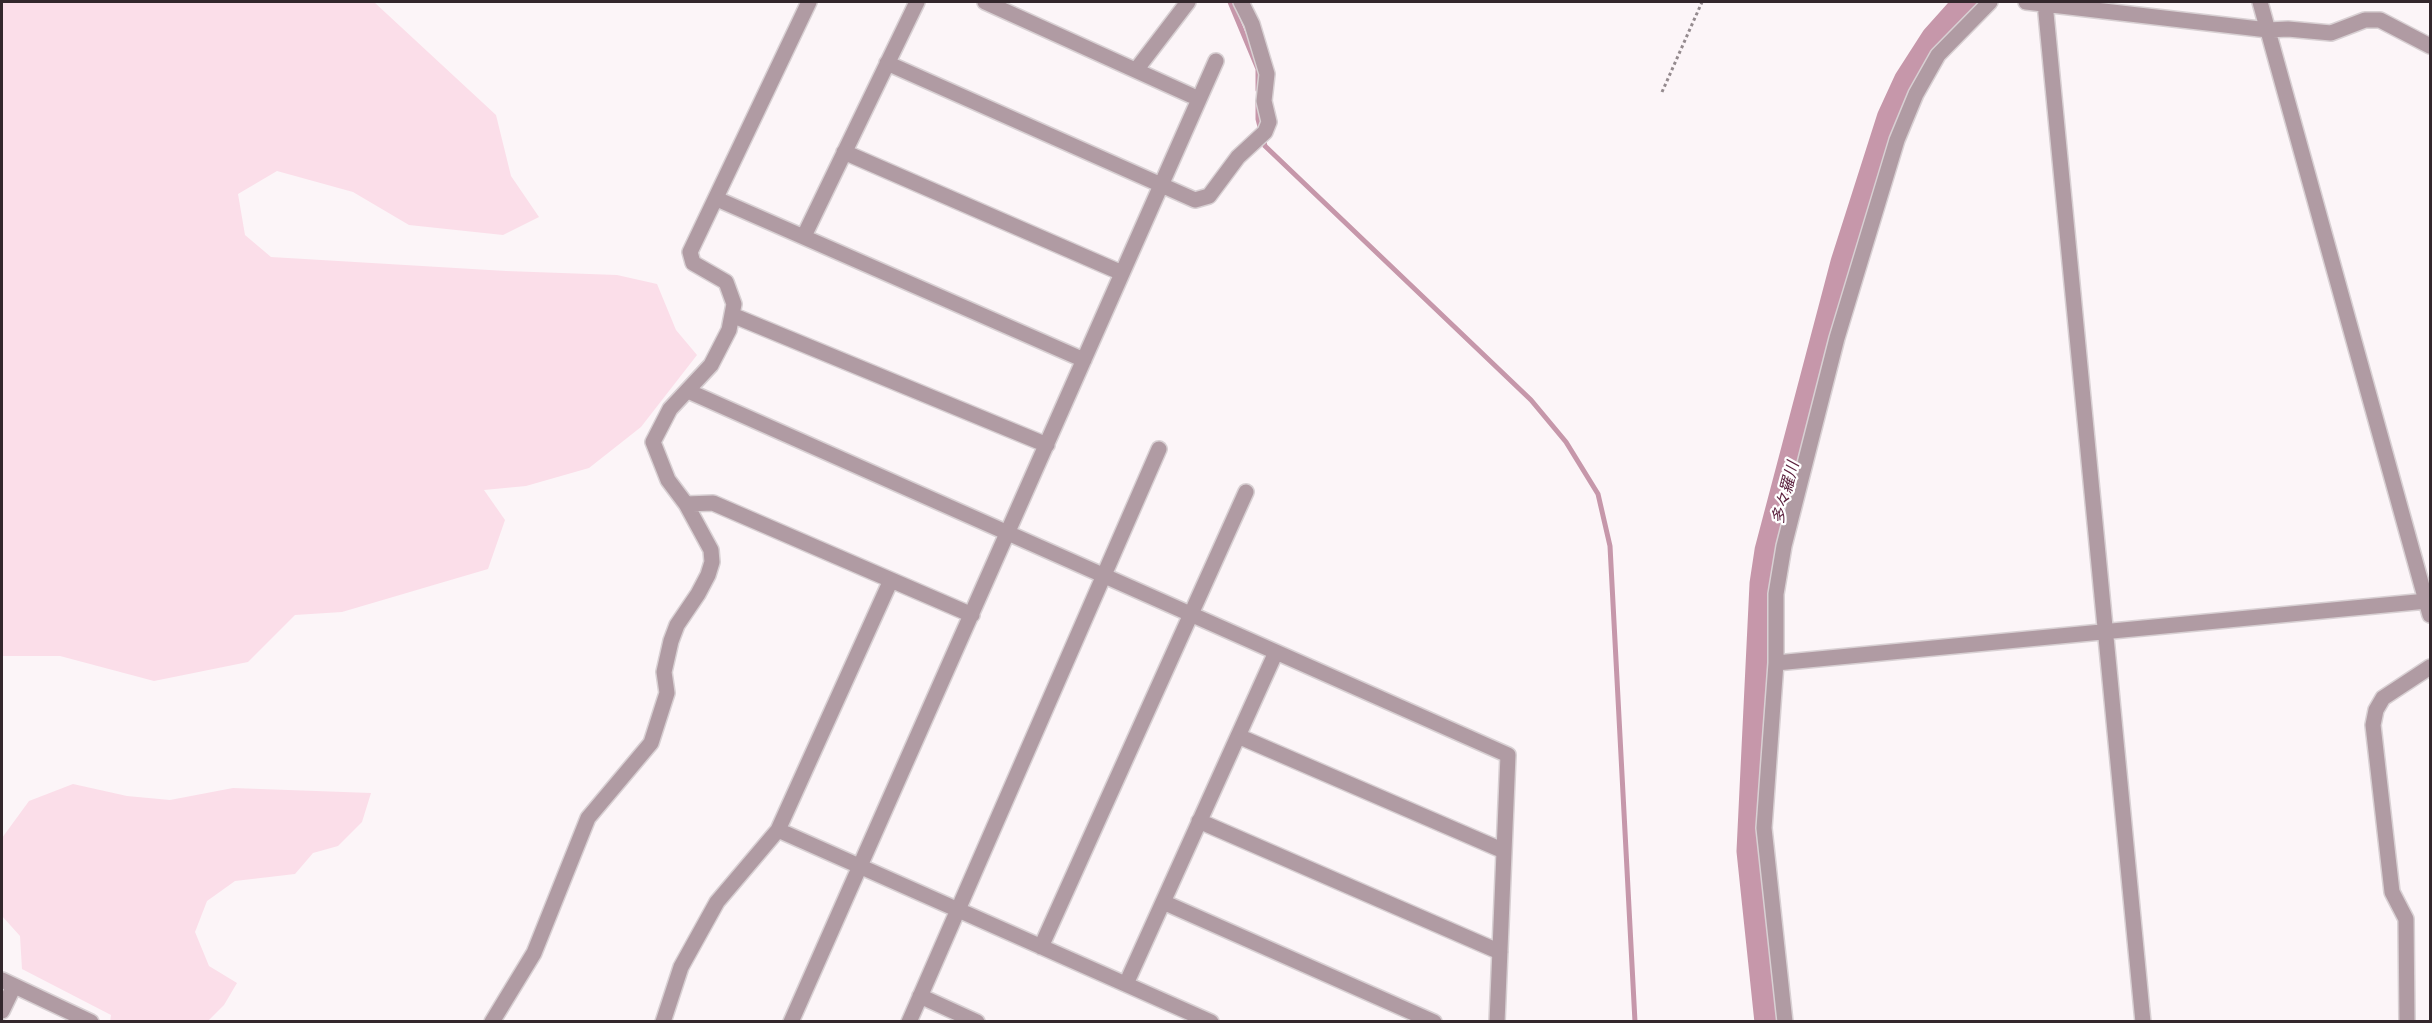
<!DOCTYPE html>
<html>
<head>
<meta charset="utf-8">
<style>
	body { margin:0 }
	#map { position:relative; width:2432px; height:1023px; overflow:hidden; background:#fcf5f8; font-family:Lora,serif }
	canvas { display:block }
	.frame { position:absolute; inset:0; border:3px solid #33272c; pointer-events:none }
</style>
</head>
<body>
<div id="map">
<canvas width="2432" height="1023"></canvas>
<div class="frame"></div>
</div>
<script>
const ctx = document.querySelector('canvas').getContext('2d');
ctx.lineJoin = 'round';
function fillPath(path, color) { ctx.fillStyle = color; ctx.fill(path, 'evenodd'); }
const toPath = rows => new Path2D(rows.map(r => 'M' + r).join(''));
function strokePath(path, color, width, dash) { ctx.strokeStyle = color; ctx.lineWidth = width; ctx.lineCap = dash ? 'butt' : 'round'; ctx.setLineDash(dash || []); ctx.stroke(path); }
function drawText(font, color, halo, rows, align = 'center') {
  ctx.font = font + ' Lora,"Noto Sans JP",serif'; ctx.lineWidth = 4.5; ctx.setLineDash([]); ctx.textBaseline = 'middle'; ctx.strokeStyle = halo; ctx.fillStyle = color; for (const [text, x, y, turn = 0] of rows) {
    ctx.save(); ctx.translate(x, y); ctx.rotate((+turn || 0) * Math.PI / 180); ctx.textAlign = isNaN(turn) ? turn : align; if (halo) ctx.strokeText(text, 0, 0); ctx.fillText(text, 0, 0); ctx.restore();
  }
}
fillPath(toPath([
	[2,2,374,2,496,115,511,176,539,217,503,235,409,225,353,192,277,171,238,194,245,235,271,257,506,271,617,275,657,284,676,330,697,355,641,427,589,468,526,486,484,490,505,520,488,569,342,612,295,615,248,662,154,681,60,656,2,656],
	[73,784,127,796,170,800,233,788,371,793,362,822,338,846,313,853,295,874,235,881,207,901,195,932,209,966,237,983,224,1005,208,1021,110,1022,111,1015,22,969,20,936,2,916,2,838,29,801]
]), '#fbdee9');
strokePath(toPath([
	[1230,2,1258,69,1258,90],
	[1258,103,1258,119,1265,146,1531,400,1566,442,1598,494,1610,546,1635,1022]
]), '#c697aa', 5);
strokePath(toPath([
	[1771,1022,1753,851,1766,584,1771,551,1847,263,1893,119,1910,82,1937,40,1971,2]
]), '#c697aa', 33);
const minor = toPath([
	[985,2,1199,99],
	[2026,2,2268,30,2288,29,2331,33,2365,20,2380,20,2430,46],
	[2260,2,2430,615],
	[2045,3,2143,1022],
	[887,63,1195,200,1209,196,1238,157,1265,132,1269,122,1264,101,1267,74,1252,24,1241,2],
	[1136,70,1188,2],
	[844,152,1122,273],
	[717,199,1084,360],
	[804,236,917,2],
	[732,315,1047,445],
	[688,391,1508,755,1497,1022],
	[686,504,713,503,972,615],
	[1776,663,1776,594,1784,546,1837,338,1897,140,1916,94,1938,55,1990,2],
	[1238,736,1504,851],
	[1199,821,1500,952],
	[778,830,1211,1022],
	[1163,902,1434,1022],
	[1041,947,1246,492],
	[2,980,91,1022],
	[1126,984,1276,652],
	[920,996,977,1022],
	[2,1011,14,986],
	[492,1022,534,953,588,818,651,743,667,693,664,672,671,641,677,625,698,594,708,575,712,562,711,550,686,504,668,480,653,442,670,409,711,365,729,330,734,304,726,282,693,263,690,252,809,2],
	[663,1022,681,967,717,902,778,830,891,580],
	[791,1022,1216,61],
	[909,1022,1159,449],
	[1785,1022,1764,828,1776,663,2427,601],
	[2407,1022,2406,919,2392,892,2373,725,2376,710,2383,698,2430,667]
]);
strokePath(minor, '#d8d0d3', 18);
strokePath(toPath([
	[1662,92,1702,2]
]), '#948a8e', 3, [3, 3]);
strokePath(minor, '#b09ba3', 15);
drawText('italic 16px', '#591e3b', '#fff', [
	["多々羅川",1786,493,-75]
]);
</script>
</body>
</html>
